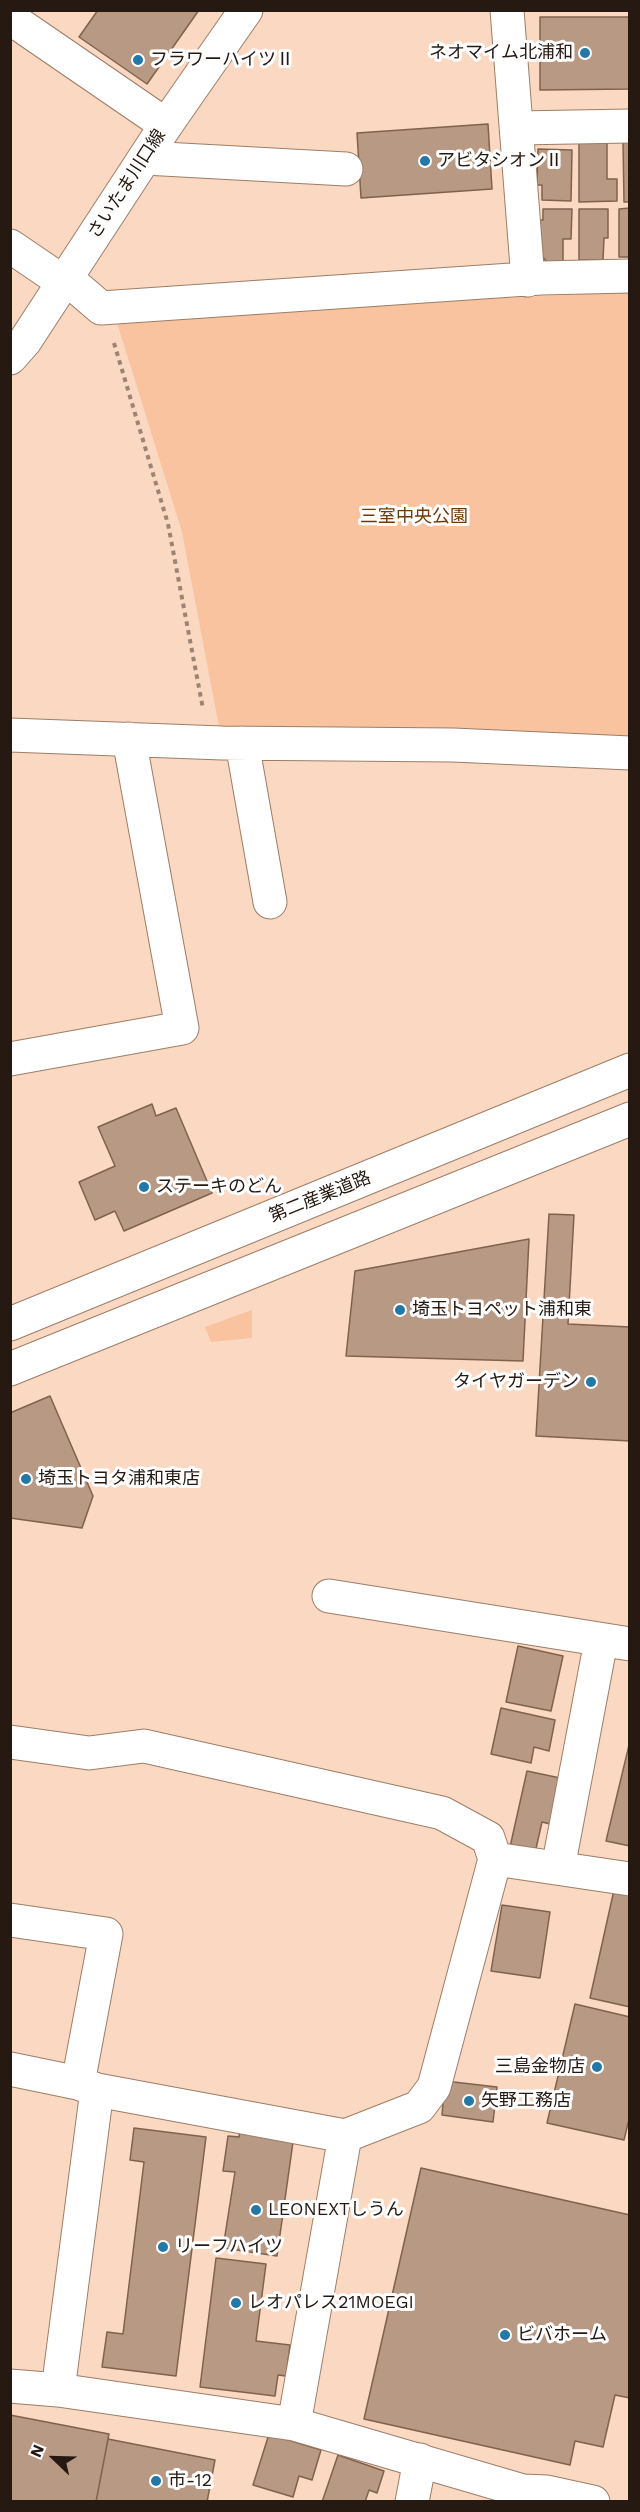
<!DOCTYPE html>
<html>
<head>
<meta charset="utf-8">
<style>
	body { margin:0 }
	#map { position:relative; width:640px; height:2512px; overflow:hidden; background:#fad8c1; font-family:"Work Sans",sans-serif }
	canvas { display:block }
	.frame { position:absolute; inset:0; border:12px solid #251911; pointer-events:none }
	.north { position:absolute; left:24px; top:2428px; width:60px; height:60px; -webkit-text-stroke:4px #fff; paint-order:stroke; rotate:293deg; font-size:16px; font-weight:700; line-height:24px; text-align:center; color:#251911 }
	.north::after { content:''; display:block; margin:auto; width:21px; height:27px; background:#251911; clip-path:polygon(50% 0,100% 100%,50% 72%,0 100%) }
</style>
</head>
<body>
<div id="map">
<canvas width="640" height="2512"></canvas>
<div class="frame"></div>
<div class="north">N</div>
</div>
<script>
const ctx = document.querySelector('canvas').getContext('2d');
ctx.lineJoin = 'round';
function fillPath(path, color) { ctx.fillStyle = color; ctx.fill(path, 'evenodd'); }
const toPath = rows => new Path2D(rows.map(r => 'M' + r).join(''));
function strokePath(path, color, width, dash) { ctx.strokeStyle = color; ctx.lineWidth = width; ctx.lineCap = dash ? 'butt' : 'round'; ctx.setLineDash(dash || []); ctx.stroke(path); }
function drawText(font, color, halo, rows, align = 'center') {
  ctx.font = font + ' "Work Sans","Noto Sans JP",sans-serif'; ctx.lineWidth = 6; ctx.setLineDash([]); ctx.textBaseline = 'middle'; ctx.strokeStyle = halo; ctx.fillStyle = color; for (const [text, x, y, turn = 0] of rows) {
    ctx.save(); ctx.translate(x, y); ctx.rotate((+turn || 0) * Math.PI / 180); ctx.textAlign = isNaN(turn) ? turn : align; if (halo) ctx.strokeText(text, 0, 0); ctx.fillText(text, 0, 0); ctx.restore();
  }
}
fillPath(toPath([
	[629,292,629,744,220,732,182,532,115,316],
	[252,1310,252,1338,211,1342,205,1327]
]), '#f8c39e');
const building = toPath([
	[98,10,199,10,147,84,79,37,98,10],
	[540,17,630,17,630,89,540,90,540,17],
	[488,124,492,189,361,198,357,133,488,124],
	[607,140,607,179,617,179,617,201,579,202,579,141,607,140],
	[623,141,630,141,630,202,624,202,623,141],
	[538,149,572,150,571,201,542,200,542,185,537,185,538,149],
	[630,208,630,257,619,257,619,209,630,208],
	[543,209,572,209,571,239,563,239,563,262,547,262,540,254,540,220,543,220,543,209],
	[579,209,608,209,608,238,604,238,603,260,579,260,579,209],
	[152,1104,156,1116,176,1108,212,1193,124,1231,115,1211,95,1220,79,1182,115,1166,98,1127,152,1104],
	[549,1214,574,1215,568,1324,630,1327,630,1441,536,1436,549,1214],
	[529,1239,523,1361,346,1356,355,1271,529,1239],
	[50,1396,93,1496,82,1528,10,1518,10,1413,50,1396],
	[518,1646,563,1656,551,1711,506,1702,518,1646],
	[501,1708,555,1720,549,1751,534,1747,531,1763,491,1754,501,1708],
	[630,1741,630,1846,606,1841,630,1741],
	[527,1771,560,1778,550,1824,542,1822,535,1853,510,1847,527,1771],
	[614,1890,630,1893,630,2007,590,1998,614,1890],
	[502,1905,550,1912,540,1978,491,1971,502,1905],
	[575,2004,630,2017,630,2115,624,2140,547,2123,575,2004],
	[445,2081,497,2087,493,2122,442,2115,445,2081],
	[240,2127,294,2135,277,2256,223,2248,235,2172,223,2171,228,2136,239,2137,240,2127],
	[134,2128,206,2137,176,2376,102,2367,107,2332,123,2334,144,2162,130,2160,134,2128],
	[421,2168,630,2215,630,2398,615,2395,603,2447,575,2441,570,2465,364,2419,421,2168],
	[216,2258,266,2264,256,2341,290,2345,286,2376,278,2375,275,2396,200,2387,216,2258],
	[10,2415,109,2434,96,2502,10,2502,10,2415],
	[269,2434,321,2450,312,2480,299,2476,293,2497,253,2485,269,2434],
	[108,2439,215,2460,207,2502,96,2502,108,2439],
	[338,2455,384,2471,377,2493,369,2490,365,2502,322,2502,338,2455]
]);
fillPath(building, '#b89983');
strokePath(building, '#7f624e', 1.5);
const minor = toPath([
	[507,10,528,280],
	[10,18,166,125],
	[517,128,630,126],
	[145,158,346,169],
	[10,246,63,282],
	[66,278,101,308,541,278,630,276],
	[10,735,222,743,453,745,630,753],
	[242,743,270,902],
	[10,1059,182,1028,129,739],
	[329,1596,630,1644],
	[10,1742,89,1753,144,1746,442,1813,488,1838,495,1859,434,2087,419,2107,345,2136],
	[495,1859,630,1879],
	[558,1868,601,1641],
	[10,1920,106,1934,78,2083],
	[10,2069,78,2083,97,2090,345,2136,294,2424],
	[10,2386,58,2390,294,2424,523,2491,547,2492,593,2502],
	[58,2390,97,2090],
	[412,2502,420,2460]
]);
const primary = toPath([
	[10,358,25,341,166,125,246,10],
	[10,1324,630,1070],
	[10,1369,630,1119]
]);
strokePath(minor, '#9c7e68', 35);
strokePath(primary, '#9c7e68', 35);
strokePath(toPath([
	[114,343,168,524,203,709]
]), '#9c8373', 4, [4.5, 4.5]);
strokePath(minor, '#fff', 33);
strokePath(primary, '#fff', 33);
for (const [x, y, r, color] of [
	[585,53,6,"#2079a8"],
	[138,60,6,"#2079a8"],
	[425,161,6,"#2079a8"],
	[144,1187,6,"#2079a8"],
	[400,1310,6,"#2079a8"],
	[591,1382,6,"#2079a8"],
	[26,1479,6,"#2079a8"],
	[597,2067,6,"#2079a8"],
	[469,2101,6,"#2079a8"],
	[256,2210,6,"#2079a8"],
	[163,2247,6,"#2079a8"],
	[236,2303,6,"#2079a8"],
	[505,2335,6,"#2079a8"],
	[156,2481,6,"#2079a8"]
]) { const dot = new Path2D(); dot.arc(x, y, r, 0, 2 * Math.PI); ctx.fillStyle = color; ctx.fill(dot); strokePath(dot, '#fff', 2); }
drawText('18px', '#251911', '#fff', [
	["ネオマイム北浦和",573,53,"right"],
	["フラワーハイツⅡ",150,60],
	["アビタシオンⅡ",437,161],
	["ステーキのどん",156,1187],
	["埼玉トヨペット浦和東",412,1310],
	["タイヤガーデン",579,1382,"right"],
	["埼玉トヨタ浦和東店",38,1479],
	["三島金物店",585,2067,"right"],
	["矢野工務店",481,2101],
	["LEONEXTしうん",268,2210],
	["リーフハイツ",175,2247],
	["レオパレス21MOEGI",248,2303],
	["ビバホーム",517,2335],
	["市-12",168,2481]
], 'left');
drawText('18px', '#251911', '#fff', [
	["さいたま川口線",127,184,-57],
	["第二産業道路",320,1197,-22]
]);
drawText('18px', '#6f3b09', '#fff', [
	["三室中央公園",414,517]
]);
</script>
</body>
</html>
